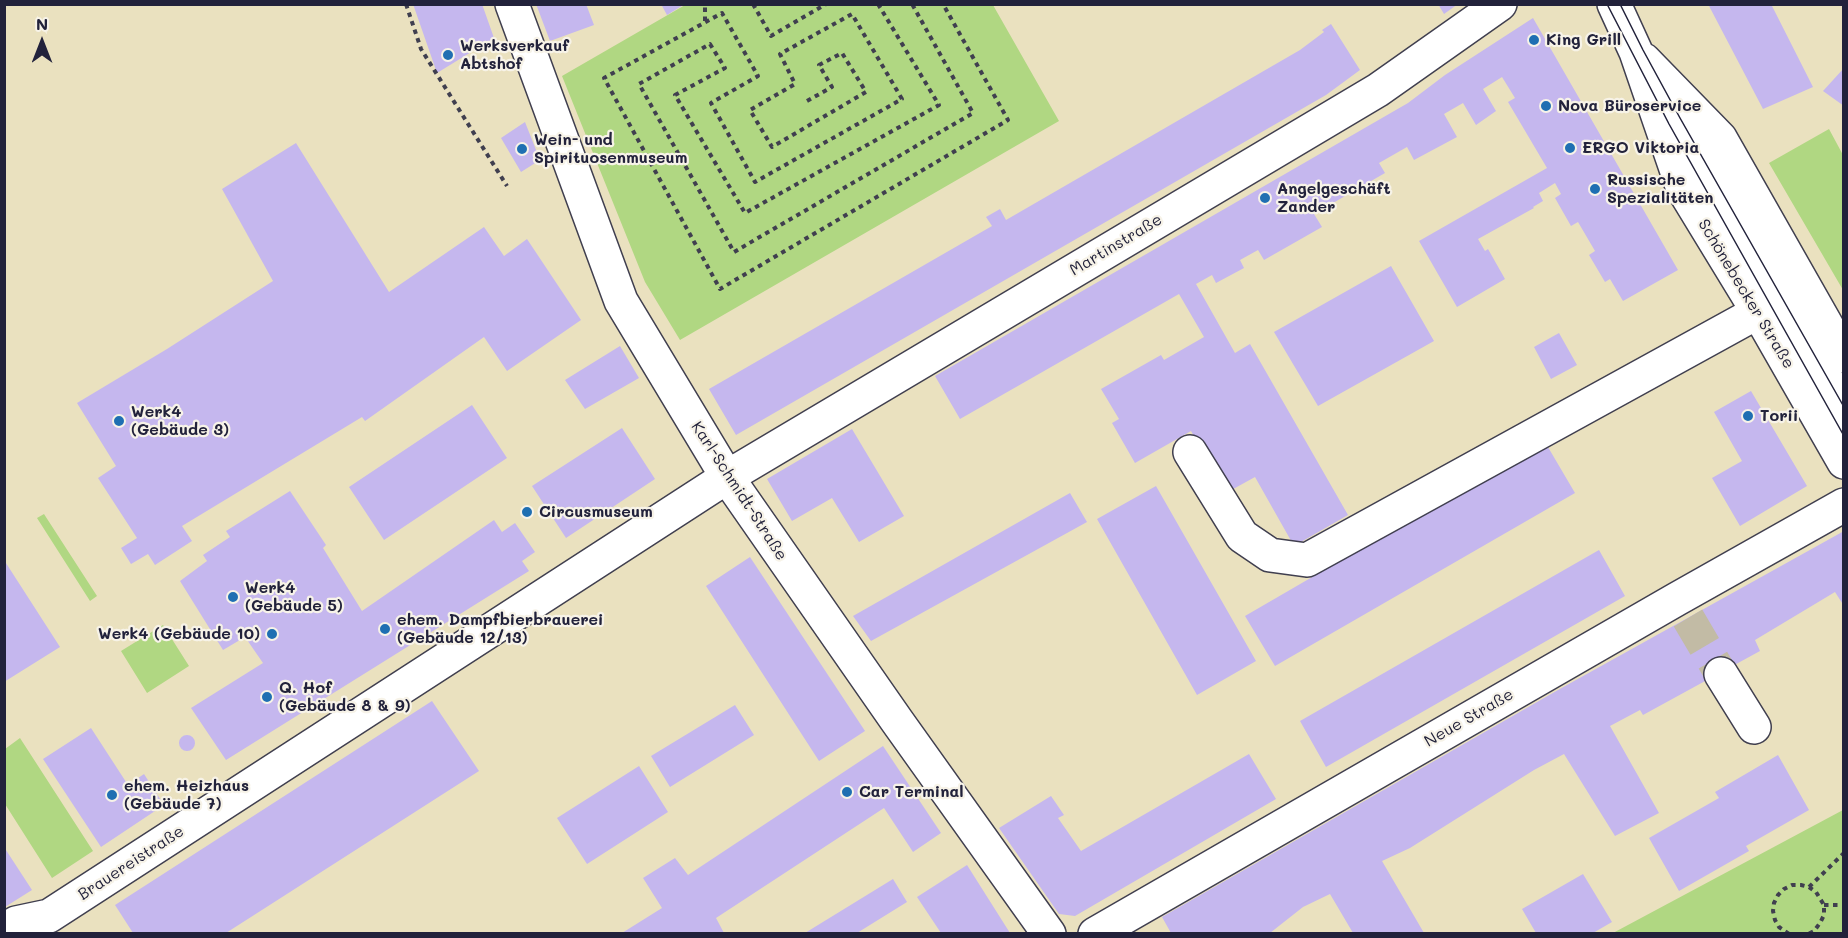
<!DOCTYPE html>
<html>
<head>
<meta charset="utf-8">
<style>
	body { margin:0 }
	#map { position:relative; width:1848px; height:938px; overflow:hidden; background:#eae1bf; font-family:Mali,sans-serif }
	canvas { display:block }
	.frame { position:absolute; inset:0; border:6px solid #22223b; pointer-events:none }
	.north { position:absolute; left:12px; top:12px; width:60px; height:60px; -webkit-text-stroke:4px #f7f3e8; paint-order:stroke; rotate:0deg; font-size:16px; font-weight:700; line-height:24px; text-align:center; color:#22223b }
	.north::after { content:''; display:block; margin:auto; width:21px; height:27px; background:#22223b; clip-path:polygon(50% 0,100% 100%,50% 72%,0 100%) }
</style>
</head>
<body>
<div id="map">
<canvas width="1848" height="938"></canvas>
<div class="frame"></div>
<div class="north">N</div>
</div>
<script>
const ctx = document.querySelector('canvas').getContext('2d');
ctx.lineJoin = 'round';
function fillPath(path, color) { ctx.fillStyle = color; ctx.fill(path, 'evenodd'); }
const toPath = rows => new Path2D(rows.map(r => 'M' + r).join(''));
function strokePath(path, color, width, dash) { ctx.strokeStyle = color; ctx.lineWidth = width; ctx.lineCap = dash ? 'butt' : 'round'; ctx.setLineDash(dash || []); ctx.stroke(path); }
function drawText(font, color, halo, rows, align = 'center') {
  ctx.font = font + ' Mali,sans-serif'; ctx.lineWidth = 4.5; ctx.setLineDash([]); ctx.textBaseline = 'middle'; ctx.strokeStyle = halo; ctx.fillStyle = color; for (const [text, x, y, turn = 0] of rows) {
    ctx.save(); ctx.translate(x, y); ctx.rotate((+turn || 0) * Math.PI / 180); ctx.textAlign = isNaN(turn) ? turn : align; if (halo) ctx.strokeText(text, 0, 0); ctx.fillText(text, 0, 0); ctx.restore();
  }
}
fillPath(toPath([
	[685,5,993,5,1059,121,680,340,645,282,562,76],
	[1829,129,1843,155,1843,290,1769,163],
	[44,514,97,596,90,601,37,518],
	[163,625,189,666,147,693,121,651],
	[20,738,93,851,52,878,5,804,5,749],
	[1843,810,1843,933,1613,933]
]), '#b0d782');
fillPath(toPath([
	[413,4,482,4,494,38,437,73],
	[536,4,586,4,594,25,550,41],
	[661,4,685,4,667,15],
	[1438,4,1458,4,1444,14],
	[1708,4,1771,4,1813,87,1763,109],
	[1533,18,1678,270,1623,301,1610,279,1605,282,1589,255,1595,251,1578,222,1571,226,1555,198,1561,194,1555,183,1539,193,1543,201,1533,207,1534,208,1478,239,1485,251,1488,249,1505,279,1457,307,1419,241,1547,168,1508,102,1515,98,1502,77,1483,89,1496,111,1476,125,1463,103,1444,114,1457,137,1414,160,1407,147,1379,163,1385,173,1314,214,1322,227,1264,260,1258,250,1240,260,1244,268,1216,283,1212,275,1196,284,1235,353,1250,344,1348,515,1294,546,1255,477,1226,493,1191,431,1135,463,1112,423,1119,419,1101,389,1161,355,1164,360,1204,337,1179,294,960,419,935,376,1408,103,1445,75],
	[1331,24,1360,70,1326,95,736,435,709,389,992,226,986,217,1000,209,1006,220,1300,50,1324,32,1322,30],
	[1844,68,1844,106,1823,91],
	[525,122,540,160,521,172,501,138],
	[296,143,389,292,484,227,504,256,527,239,581,320,507,371,484,337,365,421,362,417,182,526,192,541,155,565,148,554,131,564,121,548,137,538,98,478,116,466,77,403,167,349,273,281,222,189],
	[1391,266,1434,341,1318,406,1274,332],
	[1559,333,1577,365,1551,379,1534,347],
	[620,346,639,378,585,409,565,380],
	[1751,391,1807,486,1740,526,1712,478,1742,461,1714,412],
	[472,405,507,458,384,540,349,487],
	[622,428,655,479,566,538,532,486],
	[852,429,904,516,859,542,832,498,792,521,767,479],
	[1545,442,1575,493,1275,666,1245,616],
	[1156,486,1256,661,1197,695,1097,519],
	[290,491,326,545,323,548,362,611,494,520,502,532,515,523,535,552,522,561,529,571,226,760,191,708,263,663,245,637,223,650,180,581,207,561,203,555,230,537,226,531],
	[1070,493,1087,522,871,641,853,616],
	[1844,531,1844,606,1835,592,1755,640,1760,651,1643,715,1640,710,1610,726,1659,813,1615,836,1564,754,1534,770,1410,848,1382,861,1424,933,1353,933,1330,894,1303,907,1270,933,1171,933,1162,917,1558,690],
	[1599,550,1625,596,1326,767,1300,721],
	[750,557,865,731,819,761,706,586],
	[4,560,60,647,4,682],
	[432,701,479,771,226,933,133,933,115,905],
	[735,705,754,735,670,787,651,756],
	[91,728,128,785,144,774,164,805,101,847,43,759],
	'179 743a8 8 0 1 1 16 0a8 8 0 1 1-16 0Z',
	[883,746,941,833,913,852,884,808,716,918,724,933,622,933,662,908,643,878,675,858,688,875],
	[1249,754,1276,799,1075,916,1059,914,999,828,1051,796,1064,815,1058,818,1081,851],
	[1778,755,1809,810,1746,846,1749,851,1679,891,1649,838,1719,798,1715,792],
	[639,766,668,812,587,864,557,818],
	[4,847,32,890,5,907,4,905],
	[967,865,1010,933,941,933,917,897],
	[1583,874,1612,922,1593,933,1536,933,1522,909],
	[893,879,907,902,857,933,805,933]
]), '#c5b7ee');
strokePath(toPath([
	[1688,618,1721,674]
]), '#c2bba5', 33, [33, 16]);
const minor = toPath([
	[512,4,621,301,727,477,897,721,1049,934],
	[1654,82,1715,185,1844,410],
	[1190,452,1242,536,1270,555,1307,560,1758,312],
	[1721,674,1754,727],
	[4,930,16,923,49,916,727,477,1378,90,1500,4],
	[1095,934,1677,599,1844,505]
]);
const major = toPath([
	[1614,4,1636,52,1683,189,1758,312,1844,462],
	[1644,60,1720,138,1844,356]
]);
strokePath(minor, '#403f4f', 36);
strokePath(major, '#403f4f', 36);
strokePath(toPath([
	[406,4,421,49,507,186],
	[753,4,771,36,826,4],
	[878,4,939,105,745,213,675,95,725,68,710,44,639,84,734,252,973,113,912,4],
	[705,21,705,4],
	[807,101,832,87,819,65,842,53,866,92,772,147,750,110,795,84,780,54,852,14,902,99,755,182,711,103,758,76,722,13,604,78,720,289,1008,120,943,4],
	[1809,887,1844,853],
	[1824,905,1844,905],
	[1789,934,1779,927,1775,920,1773,911,1774,903,1778,895,1784,889,1792,885,1801,885,1809,887,1816,892,1824,905,1824,915,1820,923,1814,931,1808,934]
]), '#403f4f', 4, [4.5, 4.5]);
strokePath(minor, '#fff', 33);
strokePath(major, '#fff', 33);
strokePath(toPath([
	[1607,4,1669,124,1844,436],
	[1620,4,1643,50,1680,118,1844,407]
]), '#22223b', 1.5);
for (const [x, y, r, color] of [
	[1534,40,6,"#1f6fb2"],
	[448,55,6,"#1f6fb2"],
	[1546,106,6,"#1f6fb2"],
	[1570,148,6,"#1f6fb2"],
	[522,149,6,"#1f6fb2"],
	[1595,189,6,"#1f6fb2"],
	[1265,198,6,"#1f6fb2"],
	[1748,416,6,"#1f6fb2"],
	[119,421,6,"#1f6fb2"],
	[527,512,6,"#1f6fb2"],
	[233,597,6,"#1f6fb2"],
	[385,629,6,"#1f6fb2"],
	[272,634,6,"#1f6fb2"],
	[267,697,6,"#1f6fb2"],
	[847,792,6,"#1f6fb2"],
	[112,795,6,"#1f6fb2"]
]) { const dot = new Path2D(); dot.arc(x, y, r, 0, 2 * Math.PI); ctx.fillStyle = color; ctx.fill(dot); strokePath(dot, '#f7f3e8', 2); }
drawText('bold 16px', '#22223b', '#f7f3e8', [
	["King Grill",1546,40],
	["Werksverkauf",460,46],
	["Abtshof",460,64],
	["Nova Büroservice",1558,106],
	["Wein- und",534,140],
	["Spirituosenmuseum",534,158],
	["ERGO Viktoria",1582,148],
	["Russische",1607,180],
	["Spezialitäten",1607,198],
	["Angelgeschäft",1277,189],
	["Zander",1277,207],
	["Werk4",131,412],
	["(Gebäude 3)",131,430],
	["Torii",1760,416],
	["Circusmuseum",539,512],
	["Werk4",245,588],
	["(Gebäude 5)",245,606],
	["ehem. Dampfbierbrauerei",397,620],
	["(Gebäude 12/13)",397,638],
	["Werk4 (Gebäude 10)",260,634,"right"],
	["Q. Hof",279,688],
	["(Gebäude 8 & 9)",279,706],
	["ehem. Heizhaus",124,786],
	["(Gebäude 7)",124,804],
	["Car Terminal",859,792]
], 'left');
drawText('16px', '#22223b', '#f7f3e8', [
	["Martinstraße",1116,245,-31],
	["Schönebecker Straße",1746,294,59],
	["Karl-Schmidt-Straße",739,491,57],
	["Neue Straße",1469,718,-30],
	["Brauereistraße",131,863,-33]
]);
</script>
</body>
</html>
